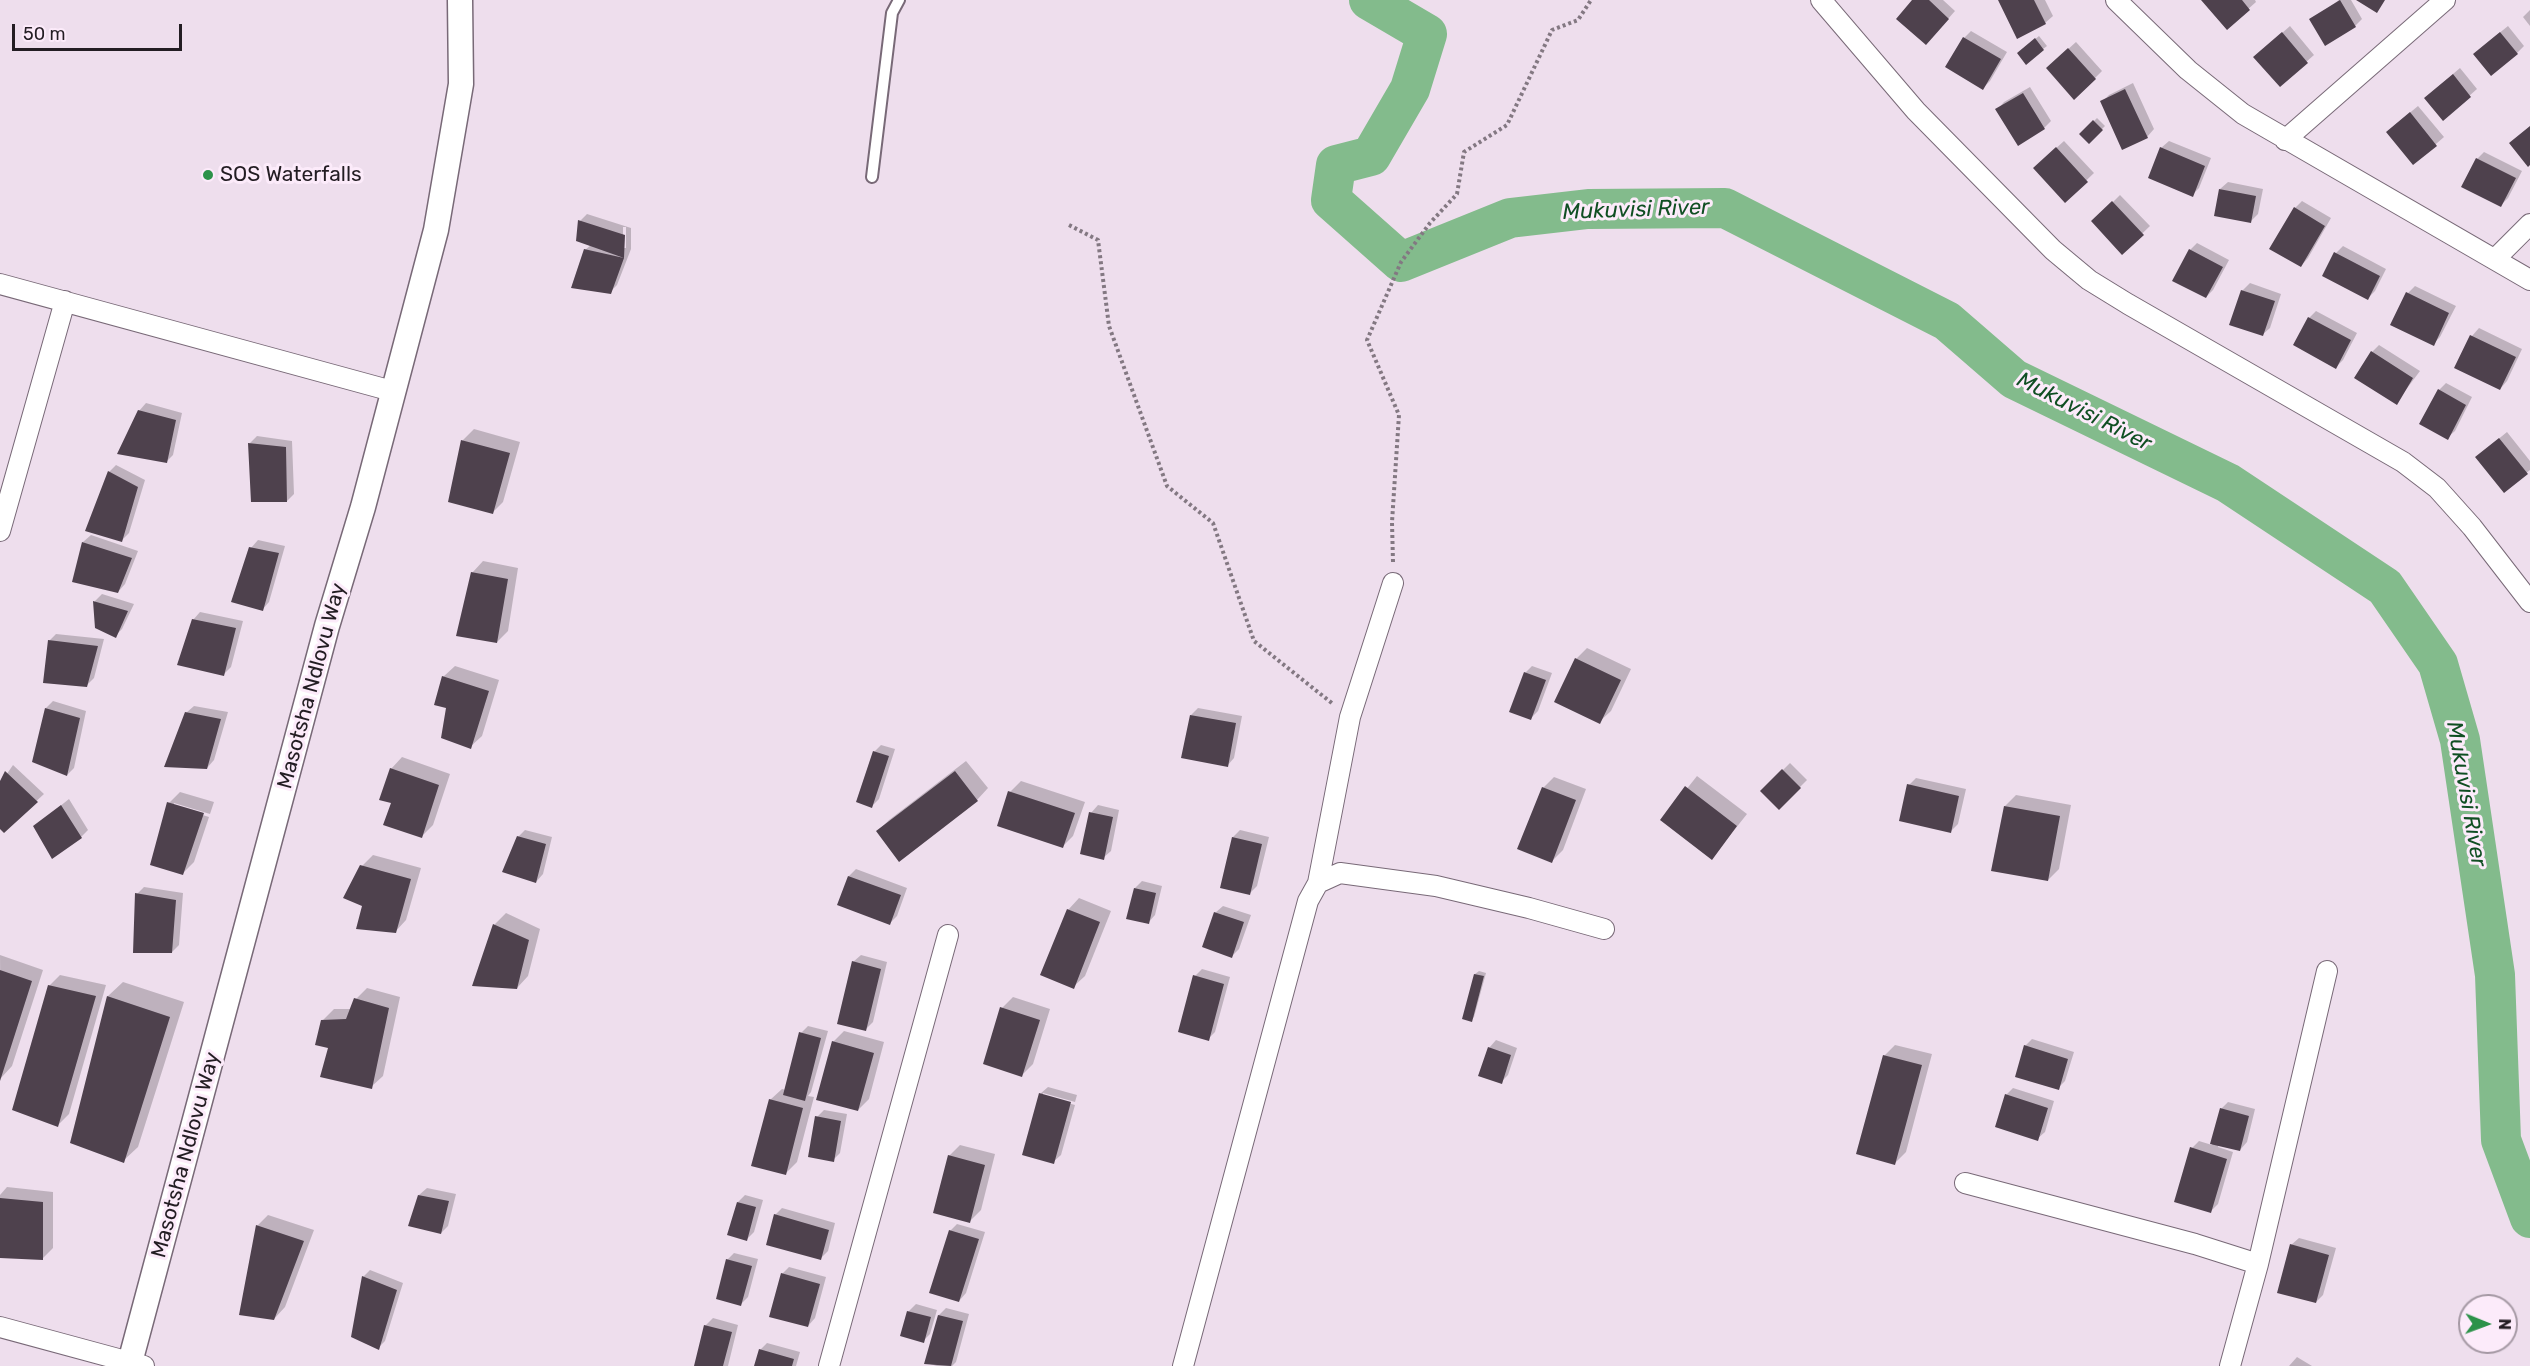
<!DOCTYPE html>
<html>
<head>
<meta charset="utf-8">
<style>
	body { margin:0 }
	#map { position:relative; width:2530px; height:1366px; overflow:hidden; background:#eedeed; font-family:Rubik,sans-serif }
	canvas { display:block }
	.north { position:absolute; left:2458px; top:1294px; width:60px; height:60px; box-sizing:border-box; background:#fcebfa; border:2px solid #a599a4; border-radius:50%; rotate:91deg; font-size:16px; font-weight:700; line-height:24px; text-align:center; color:#231d23 }
	.north::after { content:''; display:block; margin:auto; width:21px; height:27px; background:#2c9249; clip-path:polygon(50% 0,100% 100%,50% 72%,0 100%) }
	.scale { position:absolute; left:12px; top:24px; width:170px; height:27px; box-sizing:border-box; border:3px solid #231d23; border-top:0; padding-left:8px; font-size:18px; line-height:21px; white-space:nowrap; color:#231d23; -webkit-text-stroke:4px #fcebfa; paint-order:stroke }
</style>
</head>
<body>
<div id="map">
<canvas width="2530" height="1366"></canvas>
<div class="north">N</div>
<div class="scale">50 m</div>
</div>
<script>
const ctx = document.querySelector('canvas').getContext('2d');
ctx.lineJoin = 'round';
function fillPath(path, color) { ctx.fillStyle = color; ctx.fill(path, 'evenodd'); }
const toPath = rows => new Path2D(rows.map(r => 'M' + r).join(''));
function strokePath(path, color, width, dash) { ctx.strokeStyle = color; ctx.lineWidth = width; ctx.lineCap = dash ? 'butt' : 'round'; ctx.setLineDash(dash || []); ctx.stroke(path); }
function drawText(font, color, halo, rows, align = 'center') {
  ctx.font = font + ' Rubik,sans-serif'; ctx.lineWidth = 6; ctx.setLineDash([]); ctx.textBaseline = 'middle'; ctx.strokeStyle = halo; ctx.fillStyle = color; for (const [text, x, y, turn = 0] of rows) {
    ctx.save(); ctx.translate(x, y); ctx.rotate((+turn || 0) * Math.PI / 180); ctx.textAlign = isNaN(turn) ? turn : align; if (halo) ctx.strokeText(text, 0, 0); ctx.fillText(text, 0, 0); ctx.restore();
  }
}
fillPath(toPath([
	[1914,0,1943,0,1955,11,1933,36],
	[2000,0,2045,0,2053,16,2045,23,2018,37],
	[2203,0,2255,0,2256,2,2227,28],
	[2339,0,2351,0,2362,19,2355,26,2311,20],
	[2530,10,2530,26,2523,17],
	[2290,26,2314,55,2280,85,2263,50],
	[2508,26,2524,46,2517,53,2482,47],
	[1971,31,2007,52,1990,81,1983,88,1964,38],
	[2039,36,2047,46,2026,62,2022,50],
	[2076,42,2102,71,2095,78,2055,61],
	[2460,68,2477,89,2443,119,2433,91],
	[2133,83,2154,129,2147,137,2102,102,2109,95],
	[2030,87,2051,121,2044,128,1997,110,2004,102],
	[2418,106,2444,137,2414,163,2395,125],
	[2097,118,2105,126,2089,142,2081,134],
	[2064,141,2094,173,2065,201,2042,161],
	[2169,141,2211,158,2199,188,2192,195,2161,148],
	[2484,152,2522,171,2508,198,2501,205,2477,159],
	[2228,182,2263,189,2258,214,2250,222,2220,189],
	[2120,195,2150,226,2122,253,2093,222],
	[2302,201,2331,218,2308,258,2301,266,2295,208],
	[587,214,631,228,631,249,617,285,610,292,585,250,591,245,580,221],
	[623,227,626,227,626,248,623,248],
	[2197,243,2229,260,2213,290,2206,297,2190,250],
	[2343,246,2386,269,2375,291,2368,298,2336,253],
	[2250,283,2281,294,2270,328,2262,335,2242,291],
	[2415,286,2456,306,2440,337,2433,344,2408,293],
	[2316,311,2357,333,2343,360,2336,367,2295,344,2309,318],
	[2479,328,2522,349,2507,381,2500,389,2456,368,2472,336],
	[2379,345,2420,371,2396,403,2372,352],
	[2446,383,2472,397,2455,431,2447,438,2439,390],
	[146,403,182,413,173,455,166,462,139,411],
	[474,429,520,442,503,502,492,513,450,501,463,440],
	[2507,432,2530,461,2530,470,2504,491,2485,450],
	[257,436,292,441,294,494,287,501,250,443],
	[116,465,145,480,129,533,122,540,109,472],
	[91,535,138,551,125,584,118,592,83,542],
	[258,540,285,546,269,602,262,610,251,548],
	[483,561,518,568,508,631,497,642,472,573],
	[102,594,134,604,122,629,115,636,96,627,95,601],
	[200,612,243,621,231,667,223,675,193,620],
	[56,634,104,639,94,678,86,686,49,641],
	[1587,648,1631,669,1611,711,1599,722,1576,659],
	[455,666,499,680,482,736,470,747,448,707,443,677],
	[1532,666,1552,673,1538,711,1531,718,1525,673],
	[53,701,86,711,74,768,67,775,46,708],
	[194,706,228,712,214,760,207,768,186,713],
	[1198,708,1242,716,1234,758,1227,766,1191,715],
	[881,745,895,749,879,799,872,806,874,752],
	[402,757,450,774,433,825,422,836,393,802,391,769],
	[966,761,988,788,977,800,878,831,889,820],
	[1790,763,1807,780,1779,808,1762,791],
	[13,765,44,794,4,831,0,827,0,784],
	[1697,776,1747,814,1712,858,1662,820],
	[1554,777,1586,789,1563,850,1552,861,1543,788],
	[1916,778,1966,789,1958,824,1951,831,1909,785],
	[1021,781,1085,802,1073,836,1062,847,1010,792],
	[180,792,214,802,210,814,174,803,174,806,209,817,194,862,183,873,169,803],
	[2016,795,2071,805,2059,869,2048,880,2005,806],
	[69,799,88,830,81,837,35,826],
	[1098,805,1119,810,1111,851,1103,858,1091,813],
	[525,830,552,837,543,874,536,882,518,837],
	[1240,830,1269,837,1257,886,1250,893,1233,837],
	[373,855,421,868,406,920,395,932,363,905,362,866],
	[856,869,907,888,897,916,890,923,839,905,849,876],
	[1142,881,1162,886,1155,915,1148,923,1135,888],
	[144,887,183,893,179,945,172,952,137,894],
	[1079,898,1111,911,1085,976,1073,987,1068,910],
	[1223,906,1251,915,1239,949,1232,956,1215,913],
	[506,913,540,929,528,976,517,988,474,984,495,924],
	[0,955,43,970,12,1066,1,1078],
	[861,955,887,962,873,1022,865,1030,853,962],
	[1202,969,1230,977,1215,1032,1208,1039,1195,976],
	[1479,971,1486,973,1474,1017,1471,1020,1475,974],
	[60,975,106,985,69,1114,58,1125,49,986],
	[123,982,184,1002,138,1147,123,1161,108,996],
	[367,988,400,997,383,1076,371,1087,330,1047,323,1020,334,1009,352,1009,356,999],
	[1013,997,1050,1009,1033,1064,1022,1075,1002,1008],
	[808,1026,828,1031,811,1092,808,1096,814,1097,797,1162,786,1173,770,1100,782,1089,786,1090,801,1033],
	[844,1031,884,1042,869,1099,858,1110,833,1042],
	[2032,1039,2074,1052,2065,1081,2058,1088,2025,1046],
	[1496,1040,1517,1048,1508,1075,1501,1082,1489,1048],
	[1895,1045,1932,1054,1906,1152,1895,1163,1884,1056],
	[1048,1087,1077,1095,1075,1102,1043,1093,1043,1096,1075,1105,1061,1155,1053,1162,1040,1094],
	[2013,1088,2054,1101,2045,1132,2037,1139,2006,1095],
	[2228,1102,2255,1109,2247,1142,2240,1150,2219,1144,2218,1147,2233,1152,2218,1204,2210,1212,2192,1148,2199,1141,2212,1145,2221,1109],
	[824,1110,847,1114,840,1153,833,1160,817,1117],
	[960,1145,995,1154,981,1210,970,1221,949,1156],
	[7,1187,53,1192,53,1248,42,1259,0,1256,0,1195],
	[427,1188,456,1194,448,1226,441,1233,419,1195],
	[745,1195,763,1200,754,1232,747,1239,738,1202],
	[782,1208,835,1223,828,1251,821,1258,775,1215],
	[268,1215,314,1230,285,1307,274,1319,257,1226],
	[957,1224,985,1232,966,1293,959,1301,950,1231],
	[2299,1238,2336,1248,2323,1295,2316,1302,2291,1245],
	[734,1253,758,1259,748,1297,741,1304,727,1260],
	[789,1267,826,1277,815,1318,808,1326,782,1274],
	[370,1270,403,1283,385,1341,378,1348,363,1277],
	[916,1304,937,1310,930,1334,923,1341,908,1312],
	[946,1308,969,1314,956,1362,952,1366,937,1366,926,1363,939,1315],
	[713,1318,738,1325,728,1366,695,1366,705,1326],
	[767,1343,800,1352,796,1366,756,1366,760,1350],
	[2297,1357,2312,1366,2289,1366]
]), '#0003');
strokePath(toPath([
	[1369,0,1427,34,1410,89,1371,156,1336,165,1331,200,1401,262,1510,218,1588,209,1725,208,1947,321,2014,379,2228,483,2385,587,2438,664,2460,740,2495,975,2501,1140,2530,1218]
]), '#83bb8c', 40);
fillPath(toPath([
	[1912,0,1929,0,1949,19,1926,45,1896,19],
	[1998,0,2034,0,2046,24,2017,39],
	[2201,0,2242,0,2250,10,2227,30],
	[2340,0,2356,27,2325,46,2309,19],
	[2356,0,2385,0,2377,13],
	[2282,32,2308,63,2280,87,2253,57],
	[2500,32,2518,54,2491,76,2473,54],
	[1963,37,2001,59,1983,90,1945,67],
	[2035,38,2044,50,2026,65,2017,53],
	[2068,48,2096,79,2074,100,2046,68],
	[2453,74,2471,97,2443,121,2424,98],
	[2125,89,2148,138,2122,150,2100,101],
	[2023,93,2045,129,2018,146,1995,109],
	[2410,112,2437,146,2413,165,2386,132],
	[2093,120,2103,130,2089,144,2079,134],
	[2530,126,2530,165,2528,167,2509,143],
	[2056,147,2088,182,2065,203,2033,168],
	[2160,147,2205,166,2193,197,2148,178],
	[2476,158,2516,178,2501,207,2461,187],
	[2219,189,2256,196,2251,223,2214,216],
	[2112,201,2144,235,2122,255,2091,221],
	[2294,207,2325,226,2301,267,2269,249],
	[578,220,625,235,624,258,611,294,571,288,584,249,624,258,576,241],
	[2189,249,2223,267,2206,298,2172,281],
	[2334,252,2380,276,2368,300,2322,276],
	[2241,290,2275,301,2263,336,2229,325],
	[2406,292,2449,313,2434,346,2390,325],
	[2308,317,2351,340,2336,369,2293,345],
	[2470,335,2516,357,2500,390,2454,368],
	[2371,351,2413,378,2397,405,2354,378],
	[2438,389,2466,405,2448,440,2419,424],
	[138,410,176,420,167,463,117,454],
	[2499,438,2528,474,2504,493,2475,457],
	[461,440,510,453,493,514,448,502],
	[248,443,286,447,287,502,251,502],
	[108,471,138,487,122,542,85,531],
	[82,542,132,558,118,593,72,582],
	[249,547,279,553,263,611,231,602],
	[471,572,508,579,497,643,456,636],
	[93,601,128,611,116,638,95,628],
	[192,619,236,628,224,676,177,665],
	[48,640,98,646,87,687,43,683],
	[1575,658,1621,680,1600,724,1554,702],
	[1524,672,1546,680,1531,720,1509,712],
	[442,676,489,691,471,749,441,738,446,708,434,705],
	[45,708,80,718,67,776,32,762],
	[185,712,221,719,207,769,164,767],
	[1190,715,1236,723,1228,767,1181,758],
	[873,751,889,756,872,808,856,802],
	[390,768,439,785,422,838,383,825,391,803,379,800],
	[1782,769,1801,788,1779,810,1760,791],
	[5,771,38,802,4,833,0,829,0,781],
	[955,771,978,801,899,862,876,831],
	[1907,784,1959,796,1951,833,1899,821],
	[1685,786,1737,826,1712,860,1660,820],
	[1542,787,1576,800,1552,863,1517,849],
	[1008,791,1075,813,1063,848,997,826],
	[167,802,204,813,183,875,150,865],
	[61,805,82,838,52,859,33,826],
	[2004,806,2060,816,2048,881,1991,871],
	[1089,812,1113,817,1104,860,1080,854],
	[517,836,546,844,536,883,502,872],
	[1232,837,1262,844,1250,895,1220,888],
	[360,865,411,879,396,933,356,929,362,906,343,898],
	[848,876,901,895,890,925,837,905],
	[1134,888,1156,893,1149,924,1126,919],
	[135,893,176,900,172,953,133,953],
	[1067,909,1100,922,1074,989,1040,975],
	[1214,912,1244,922,1232,958,1202,947],
	[493,924,529,940,517,989,472,986],
	[852,961,881,969,866,1031,837,1024],
	[0,970,32,981,0,1081],
	[1474,974,1484,976,1472,1022,1462,1019],
	[1193,975,1224,984,1209,1041,1178,1032],
	[48,985,96,996,58,1127,12,1110],
	[107,996,170,1017,124,1163,70,1143],
	[354,998,389,1008,372,1089,320,1077,328,1048,315,1045,321,1020,346,1019],
	[1000,1007,1040,1020,1022,1077,983,1064],
	[799,1032,821,1038,805,1101,783,1095],
	[832,1041,874,1053,858,1111,816,1100],
	[2024,1045,2068,1059,2059,1090,2015,1077],
	[1488,1047,1511,1055,1502,1084,1478,1076],
	[1883,1055,1922,1065,1895,1165,1856,1154],
	[1039,1093,1071,1102,1054,1164,1022,1155],
	[2005,1094,2048,1108,2038,1141,1995,1127],
	[769,1099,803,1108,786,1175,751,1166],
	[2220,1108,2249,1116,2240,1151,2210,1144],
	[815,1116,841,1121,834,1162,808,1157],
	[2190,1147,2227,1159,2211,1213,2174,1202],
	[948,1155,985,1165,970,1223,933,1213],
	[418,1195,449,1201,441,1234,408,1226],
	[0,1198,43,1202,43,1260,0,1258],
	[737,1202,756,1207,747,1241,727,1235],
	[774,1214,829,1230,821,1260,766,1245],
	[256,1225,304,1241,274,1320,239,1315],
	[949,1230,979,1239,959,1302,929,1293],
	[2290,1244,2329,1255,2316,1303,2277,1293],
	[726,1259,752,1266,741,1306,716,1299],
	[781,1273,820,1284,808,1327,769,1317],
	[362,1276,397,1290,379,1350,351,1337],
	[907,1311,931,1317,924,1343,900,1336],
	[938,1315,963,1321,951,1366,924,1364],
	[704,1325,732,1332,723,1366,694,1366],
	[759,1349,794,1359,792,1366,754,1366]
]), '#4e414d');
const service = toPath([
	[872,177,892,13,899,0]
]);
const minor = toPath([
	[1821,0,1916,111,2053,250,2089,280,2128,304,2403,462,2437,488,2472,527,2530,602],
	[2116,0,2188,70,2243,114,2530,280],
	[2285,140,2445,0],
	[2495,259,2530,224],
	[0,284,392,391],
	[0,531,65,301],
	[1318,883,1350,717,1393,583],
	[1965,1183,2195,1244,2258,1264],
	[0,1327,144,1366],
	[829,1366,948,935],
	[1183,1366,1308,901,1318,883,1340,873,1436,886,1529,908,1604,929],
	[2230,1366,2258,1264,2327,971]
]);
const tertiary = toPath([
	[129,1366,327,626,363,507,436,230,461,84,460,0]
]);
strokePath(service, '#786977', 14);
strokePath(minor, '#786977', 22);
strokePath(tertiary, '#786977', 27);
strokePath(toPath([
	[1069,225,1098,240,1109,326,1167,486,1213,523,1254,641,1333,704],
	[1393,562,1392,522,1399,415,1367,340,1401,262,1430,223,1457,194,1464,152,1507,125,1552,30,1578,20,1591,0]
]), '#837882', 4, [3, 3]);
strokePath(service, '#fff', 10);
strokePath(minor, '#fff', 20);
strokePath(tertiary, '#fff', 24);
for (const [x, y, r, color] of [
	[208,175,6,"#2c9249"]
]) { const dot = new Path2D(); dot.arc(x, y, r, 0, 2 * Math.PI); ctx.fillStyle = color; ctx.fill(dot); strokePath(dot, '#fcebfa', 2); }
drawText('21px', '#231d23', '#fcebfa', [
	["SOS Waterfalls",220,175]
], 'left');
drawText('21px', '#231d23', '#fcebfa', [
	["Masotsha Ndlovu Way",312,686,-75],
	["Masotsha Ndlovu Way",186,1155,-75]
]);
drawText('italic 22px', '#104f23', '#fcebfa', [
	["Mukuvisi River",1636,210,-2],
	["Mukuvisi River",2084,412,27],
	["Mukuvisi River",2466,794,80]
]);
</script>
</body>
</html>
